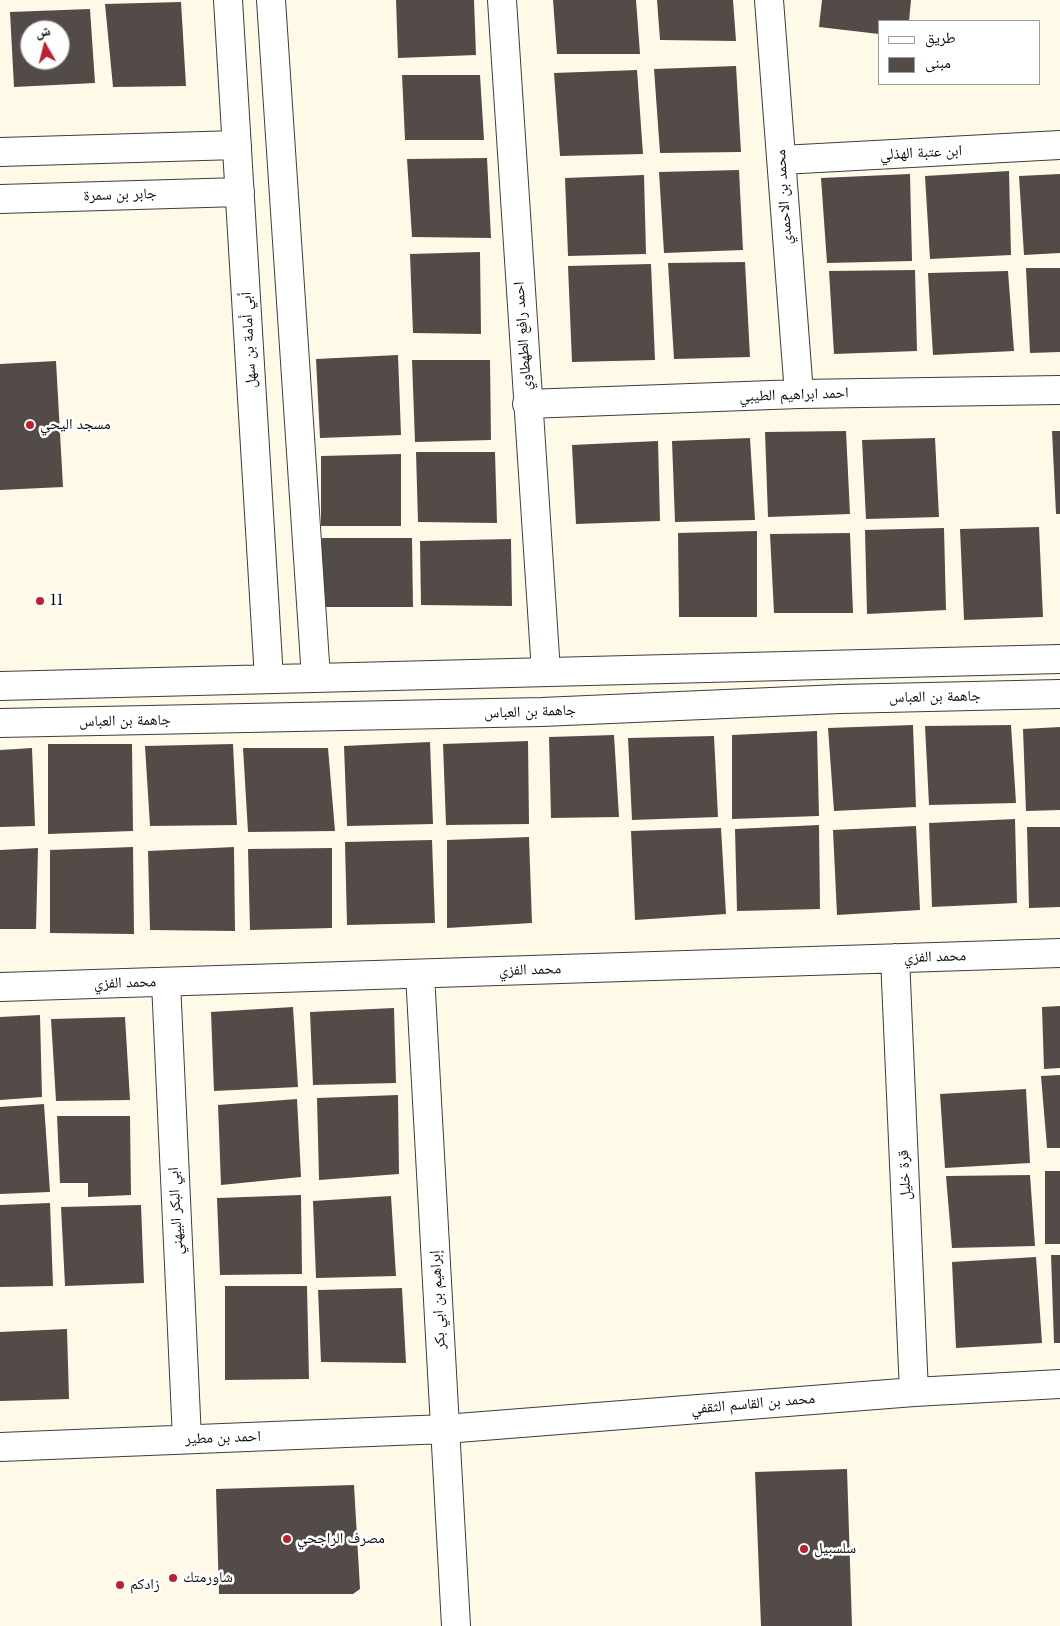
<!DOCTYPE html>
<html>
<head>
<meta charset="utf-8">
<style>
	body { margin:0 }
	#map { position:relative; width:1060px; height:1626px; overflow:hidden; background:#fffae8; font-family:"Libre Baskerville","Noto Naskh Arabic",serif }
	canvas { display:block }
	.legend { position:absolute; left:878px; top:20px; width:162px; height:65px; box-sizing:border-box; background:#fff; border:1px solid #9d9d9d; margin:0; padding:6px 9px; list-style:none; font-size:15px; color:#0a0a0a }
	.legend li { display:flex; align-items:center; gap:10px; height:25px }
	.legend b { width:25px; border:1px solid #9d9d9d }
	.north { position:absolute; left:20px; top:20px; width:50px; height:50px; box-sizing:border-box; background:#fff; border:1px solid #9d9d9d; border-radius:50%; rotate:352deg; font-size:14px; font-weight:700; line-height:20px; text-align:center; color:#0a0a0a }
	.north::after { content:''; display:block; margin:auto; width:18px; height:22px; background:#bc212e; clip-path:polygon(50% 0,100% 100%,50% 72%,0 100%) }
</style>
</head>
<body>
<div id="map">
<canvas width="1060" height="1626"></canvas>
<ul class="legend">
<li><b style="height:6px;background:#fff"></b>طريق</li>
<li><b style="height:14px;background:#534b47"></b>مبنى</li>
</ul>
<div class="north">ش</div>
</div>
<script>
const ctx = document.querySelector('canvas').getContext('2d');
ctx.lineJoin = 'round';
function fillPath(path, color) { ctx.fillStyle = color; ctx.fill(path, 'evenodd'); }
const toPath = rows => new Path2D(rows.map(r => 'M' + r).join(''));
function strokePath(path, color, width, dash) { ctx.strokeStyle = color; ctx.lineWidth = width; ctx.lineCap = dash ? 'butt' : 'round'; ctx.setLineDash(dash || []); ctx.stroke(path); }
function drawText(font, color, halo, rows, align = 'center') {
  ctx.font = font + ' "Libre Baskerville","Noto Naskh Arabic",serif'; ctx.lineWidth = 5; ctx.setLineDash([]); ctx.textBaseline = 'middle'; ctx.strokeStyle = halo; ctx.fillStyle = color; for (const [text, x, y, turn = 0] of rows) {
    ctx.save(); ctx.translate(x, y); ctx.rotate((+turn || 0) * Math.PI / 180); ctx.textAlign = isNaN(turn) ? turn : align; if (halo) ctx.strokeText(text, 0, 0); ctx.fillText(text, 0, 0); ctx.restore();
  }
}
fillPath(toPath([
	[396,0,474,0,476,55,398,58],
	[553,0,636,0,640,54,557,54],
	[657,0,733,0,736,41,660,40],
	[822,0,911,0,909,21,879,21,879,34,819,27],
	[181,2,186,86,113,87,105,4],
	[90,9,95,83,14,87,10,12],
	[30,30,60,30,60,60,30,60],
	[736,66,741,152,660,153,654,69],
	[637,70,643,154,560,156,554,73],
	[402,75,480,75,484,140,405,140],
	[487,158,491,238,412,237,407,159],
	[739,170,743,250,664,253,659,172],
	[1009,171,1011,255,930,259,925,176],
	[910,174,912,261,827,263,821,178],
	[1060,174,1060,253,1024,255,1019,176],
	[644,175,646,254,568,256,565,178],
	[480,252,481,334,413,333,410,254],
	[745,262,750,357,674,359,668,263],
	[651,264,655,360,572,362,568,266],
	[1026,268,1060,268,1060,352,1030,353],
	[915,270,917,351,834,354,829,271],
	[1008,271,1014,351,933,355,928,273],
	[398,355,401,435,320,438,316,359],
	[412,360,490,360,491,440,415,442],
	[56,361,63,487,0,490,0,364],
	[846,431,850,514,768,517,765,432],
	[1052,431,1060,431,1060,514,1056,514],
	[750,438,755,520,675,522,672,441],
	[935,438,939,517,866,519,862,440],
	[658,441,660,521,576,524,572,445],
	[416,452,495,452,497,523,418,522],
	[401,454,401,526,321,526,321,456],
	[1039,527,1043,617,964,620,960,529],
	[944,528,946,610,867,614,865,530],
	[757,531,757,617,679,617,678,533],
	[850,533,853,613,774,613,770,534],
	[322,538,412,538,413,607,322,607],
	[511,539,512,606,421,605,420,541],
	[913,725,916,807,834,811,828,728],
	[1011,725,1016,803,929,805,925,726],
	[1060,727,1060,810,1026,811,1023,729],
	[817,731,819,816,732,819,732,735],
	[614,735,619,817,551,818,549,737],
	[714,736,718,817,632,820,628,738],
	[528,741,529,824,446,825,443,744],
	[430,742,433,824,347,826,344,746],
	[48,744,132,744,133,831,48,834],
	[233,744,237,825,150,826,145,746],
	[32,748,35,826,0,827,0,750],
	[243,748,328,748,335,831,248,832],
	[1015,819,1017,903,932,907,929,823],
	[819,825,820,909,737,911,735,829],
	[916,826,920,910,837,915,833,830],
	[1027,827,1060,827,1060,907,1029,908],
	[721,828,726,914,635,920,631,831],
	[529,837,532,923,447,928,447,840],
	[432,840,435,923,347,925,345,842],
	[133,847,134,934,50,933,50,850],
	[234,847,235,931,150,930,148,851],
	[38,848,36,929,0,929,0,850],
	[332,848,332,928,250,930,248,849],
	[1060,1006,1060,1068,1044,1069,1042,1007],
	[293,1007,298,1087,214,1091,211,1012],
	[394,1008,396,1083,313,1085,310,1012],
	[40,1015,42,1097,0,1100,0,1017],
	[125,1017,130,1100,56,1101,51,1019],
	[1060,1075,1060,1148,1047,1148,1041,1076],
	[1026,1089,1030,1163,945,1168,940,1094],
	[398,1095,399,1174,319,1180,317,1098],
	[297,1099,301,1177,221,1185,218,1105],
	[44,1104,50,1192,0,1194,0,1107],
	[57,1116,130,1116,131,1195,88,1197,88,1183,60,1183],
	[1045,1171,1060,1171,1060,1244,1045,1244],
	[1030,1175,1035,1246,952,1248,946,1176],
	[301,1195,302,1274,220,1275,217,1198],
	[391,1196,396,1276,316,1278,313,1201],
	[50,1203,53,1286,0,1287,0,1205],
	[141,1205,144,1283,65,1286,61,1207],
	[1051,1255,1060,1255,1060,1343,1054,1343],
	[1036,1257,1042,1343,956,1348,952,1262],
	[225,1286,307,1286,309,1379,225,1380],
	[402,1288,406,1363,321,1362,318,1290],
	[67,1329,69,1399,0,1401,0,1332],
	[847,1469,852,1626,761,1626,755,1472],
	[354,1485,360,1589,353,1594,219,1594,216,1489]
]), '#534b47');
const minor = toPath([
	[228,0,269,679],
	[271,0,316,678],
	[502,0,546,672],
	[769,0,799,394],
	[0,152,237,145],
	[782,160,1060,145],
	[0,199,240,192],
	[527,404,799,394,1060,390],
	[0,686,1060,659],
	[0,723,542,712,840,699,1060,694],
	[895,958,914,1392],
	[420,974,456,1626],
	[166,982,187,1439],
	[0,987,1060,953],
	[0,1447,445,1429,914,1392,1060,1384]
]);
strokePath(minor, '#3d3d3d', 30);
strokePath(minor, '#fff', 28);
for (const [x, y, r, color] of [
	[30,425,5,"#bc212e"],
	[40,601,5,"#bc212e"],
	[287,1539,5,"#bc212e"],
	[804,1549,5,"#bc212e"],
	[173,1578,5,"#bc212e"],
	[120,1585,5,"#bc212e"]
]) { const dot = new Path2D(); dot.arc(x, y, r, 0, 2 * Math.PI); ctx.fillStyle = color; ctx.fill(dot); strokePath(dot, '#fff', 2); }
drawText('15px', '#0a0a0a', '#fff', [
	["ابن عتبة الهذلي",921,153,-3],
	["جابر بن سمرة",120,195,-2],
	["محمد بن الاحمدي",784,197,-94],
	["احمد رافع الطهطاوي",523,336,-94],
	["أبي أمامة بن سهل",249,340,-93],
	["احمد ابراهيم الطيبي",794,395,-2],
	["جاهمة بن العباس",935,697,-1],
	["جاهمة بن العباس",530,712,-2],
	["جاهمة بن العباس",125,721,-1],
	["محمد الفزي",935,957,-2],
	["محمد الفزي",530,970,-2],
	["محمد الفزي",125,983,-2],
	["قرة خليل",905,1175,-93],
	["ابي البكر البيهني",176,1211,-93],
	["إبراهيم بن ابي بكر",438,1300,-93],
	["محمد بن القاسم الثقفي",753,1404,-5],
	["احمد بن مطير",223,1438,-2]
]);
drawText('15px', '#0a0a0a', '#fff', [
	["مسجد اليحي",40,425],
	["11",50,601],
	["مصرف الراجحي",297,1539],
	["سلسبيل",814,1549],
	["شاورمتك",183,1578],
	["زادكم",130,1585]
], 'left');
</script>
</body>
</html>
